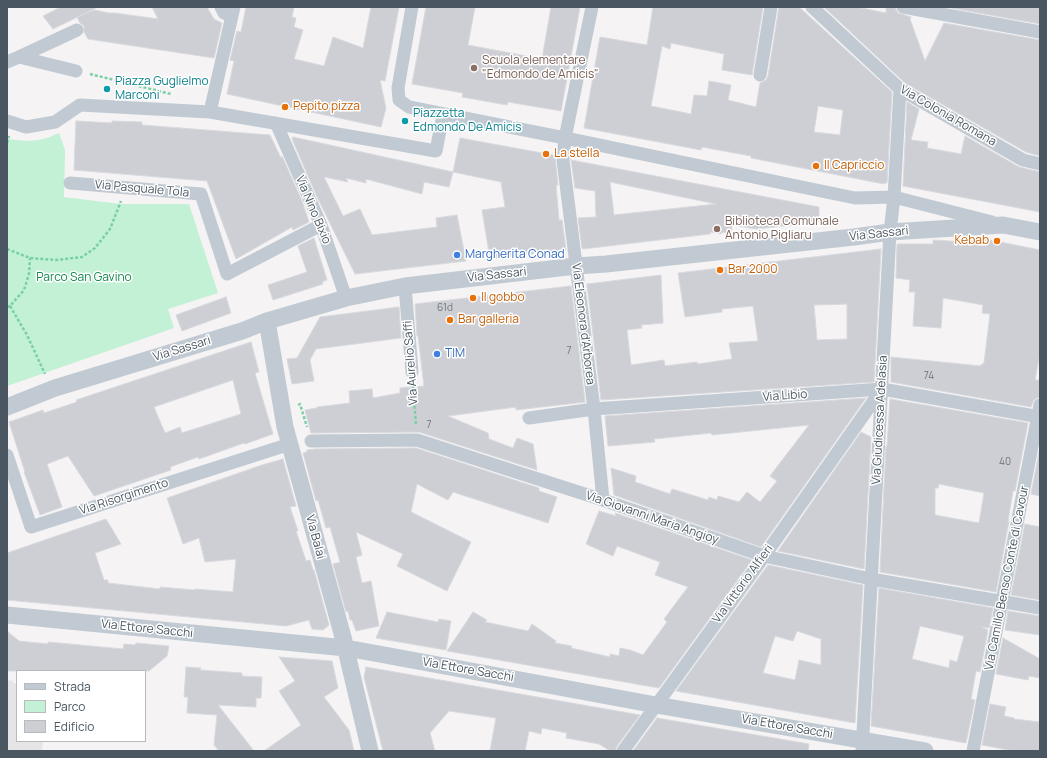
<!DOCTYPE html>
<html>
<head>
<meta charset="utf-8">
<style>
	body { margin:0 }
	#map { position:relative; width:1047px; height:758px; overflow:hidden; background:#f5f3f3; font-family:Manrope,sans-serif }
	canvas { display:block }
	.frame { position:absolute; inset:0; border:8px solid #4a5661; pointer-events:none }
	.legend { position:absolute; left:16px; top:670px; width:130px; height:72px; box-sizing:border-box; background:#fff; border:1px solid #b7bbc0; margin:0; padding:5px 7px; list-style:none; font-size:12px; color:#4a5661 }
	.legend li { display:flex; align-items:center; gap:8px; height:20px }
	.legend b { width:20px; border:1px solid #b7bbc0 }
</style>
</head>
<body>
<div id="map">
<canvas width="1047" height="758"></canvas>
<div class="frame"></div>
<ul class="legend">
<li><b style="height:5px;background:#c1cad2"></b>Strada</li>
<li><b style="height:11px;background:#c3f1d5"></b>Parco</li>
<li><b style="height:11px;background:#cdcfd5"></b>Edificio</li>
</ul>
</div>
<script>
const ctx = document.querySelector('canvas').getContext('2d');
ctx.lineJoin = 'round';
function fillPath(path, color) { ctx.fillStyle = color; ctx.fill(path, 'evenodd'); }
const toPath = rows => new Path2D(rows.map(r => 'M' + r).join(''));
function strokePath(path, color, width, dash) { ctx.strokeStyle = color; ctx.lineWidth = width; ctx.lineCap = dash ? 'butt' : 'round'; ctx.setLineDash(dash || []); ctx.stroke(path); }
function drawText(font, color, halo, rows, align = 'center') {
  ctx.font = font + ' Manrope,sans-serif'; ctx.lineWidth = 3; ctx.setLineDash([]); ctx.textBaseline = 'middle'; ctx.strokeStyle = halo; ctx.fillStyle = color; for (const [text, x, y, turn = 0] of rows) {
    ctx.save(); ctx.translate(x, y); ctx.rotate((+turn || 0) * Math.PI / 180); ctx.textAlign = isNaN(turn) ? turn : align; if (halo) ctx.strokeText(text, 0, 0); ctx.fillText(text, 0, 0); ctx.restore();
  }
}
fillPath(toPath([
	[7,680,13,681,13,683,17,684,17,741,43,741,42,751,7,751]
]), '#e6e4e5');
fillPath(toPath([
	[59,133,65,150,65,157,64,197,120,204,189,204,218,293,168,309,174,328,7,386,7,139,26,141,39,140,50,137]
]), '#c3f1d5');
const building = toPath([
	[61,7,98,7,53,29,43,16,61,7],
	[152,7,207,7,214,19,222,23,214,58,88,39,84,32,84,26,80,23,77,17,94,10,109,13,115,13,158,19,152,7],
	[246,7,294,7,292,17,296,18,294,27,303,30,294,59,324,66,333,37,363,48,371,7,399,7,385,81,380,80,386,108,381,127,227,94,234,61,230,60,237,31,241,32,246,7],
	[426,7,475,7,468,45,542,59,551,7,580,7,561,111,508,102,507,105,462,97,463,93,412,84,426,7],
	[653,7,763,7,752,75,722,70,724,54,671,43,670,49,662,46,651,106,691,114,694,95,707,96,709,81,731,85,728,100,756,107,760,83,766,80,768,76,779,7,799,7,892,92,887,183,884,183,884,184,751,158,751,156,702,147,701,150,584,128,600,37,647,45,653,7],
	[818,106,843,110,840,135,814,132,818,106],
	[824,7,856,7,886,13,886,7,895,7,896,10,898,13,911,17,910,19,925,61,944,23,1040,40,1040,156,1026,152,905,83,824,7],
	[951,7,1040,7,1040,24,951,8,951,7],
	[907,102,919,109,911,140,928,142,927,148,961,154,965,136,1019,167,1040,172,1040,212,903,186,907,102],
	[76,121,112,123,112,121,142,122,142,125,270,135,281,158,282,156,302,201,309,222,293,230,292,227,236,259,207,181,74,170,76,121],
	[293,137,453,172,460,138,553,155,555,156,558,185,556,185,559,220,562,220,566,250,490,259,482,210,505,207,501,182,453,172,449,187,424,182,422,194,366,179,366,183,346,178,348,182,324,177,343,216,360,209,372,235,437,227,436,218,457,215,466,261,355,274,318,199,292,139,293,137],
	[571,160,819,207,819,222,756,229,732,225,731,234,722,232,721,234,711,232,710,234,583,249,582,248,578,218,596,217,595,191,575,188,571,160],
	[610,182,716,204,614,215,610,182],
	[314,238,327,280,322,282,323,284,273,300,268,285,307,272,298,246,314,238],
	[980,238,1040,250,1040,353,1035,380,1040,380,1040,397,1037,398,1034,400,1031,407,891,382,891,357,981,366,981,364,983,365,983,363,984,363,990,314,982,313,983,305,961,301,943,298,941,328,913,326,915,292,909,292,910,280,896,278,897,244,933,244,933,240,964,242,964,240,980,238],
	[881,249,874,382,601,400,587,285,587,284,661,275,663,323,641,325,642,328,627,330,631,365,664,360,665,366,697,362,698,364,732,359,729,343,758,341,753,306,722,309,722,312,685,317,678,273,881,249],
	[847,304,847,339,817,340,814,305,847,304],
	[571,286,585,402,516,410,516,407,448,416,488,433,489,439,513,448,517,438,533,444,537,470,419,432,311,433,305,410,317,408,317,407,350,403,349,391,372,389,373,398,400,393,400,388,424,386,418,336,417,336,415,304,571,286],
	[226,297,231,313,182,331,176,315,226,297],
	[399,307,401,338,316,349,310,360,314,381,292,384,287,359,297,358,320,317,399,307],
	[251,342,259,372,255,373,273,434,245,444,244,443,199,459,198,457,170,467,171,470,94,496,68,456,47,464,62,507,40,515,24,472,25,472,9,422,43,410,44,413,77,402,76,400,251,342],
	[233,380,241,414,182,433,180,427,165,433,154,407,233,380],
	[866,398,761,547,614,495,611,468,636,476,635,482,670,494,672,489,708,500,709,497,717,500,718,496,739,502,747,492,760,502,777,481,770,476,809,425,712,435,711,433,654,439,655,442,608,446,605,416,866,398],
	[890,399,1028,423,1015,491,1013,491,1008,521,1009,521,996,592,880,572,886,446,887,446,890,399],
	[939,484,984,493,979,523,935,515,935,488,938,488,939,484],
	[861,432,871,437,864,569,778,551,861,432],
	[1040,447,1040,496,1031,494,1040,447],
	[416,448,539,488,539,491,557,497,548,523,453,492,448,500,417,484,411,512,471,542,447,591,397,566,403,554,356,532,362,555,356,557,362,583,371,581,379,626,356,631,352,620,350,620,348,611,346,612,333,564,340,562,330,527,326,528,318,500,316,501,303,453,307,452,307,450,315,449,416,448],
	[283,459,296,506,290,507,298,531,296,531,306,561,310,560,313,570,314,570,329,625,323,630,312,629,309,620,286,626,7,600,7,553,106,519,121,544,95,553,104,580,108,580,108,583,160,589,160,587,195,590,195,589,233,592,236,559,205,562,199,538,183,544,167,498,262,465,283,459],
	[599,511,616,516,615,513,752,560,659,688,447,651,473,612,487,620,485,622,528,631,532,624,556,641,555,643,572,646,571,648,610,657,610,654,619,656,620,648,630,650,643,655,667,622,664,619,688,587,655,575,660,562,617,546,613,556,586,544,599,511],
	[1025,524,1040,527,1040,600,1011,595,1025,524],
	[768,565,863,585,855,723,676,691,768,565],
	[797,631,821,639,821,665,799,660,795,680,763,673,775,636,793,641,797,631],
	[879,588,993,608,989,628,981,627,988,630,980,672,976,671,971,699,975,700,966,743,871,726,879,588],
	[920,626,964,636,957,662,950,660,949,668,912,659,920,626],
	[1008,611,1040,616,1040,635,1005,630,1008,611],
	[387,612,438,622,439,619,451,621,446,650,376,638,387,612],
	[7,631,19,641,48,644,48,642,123,649,124,644,135,645,136,643,169,646,167,656,149,671,7,671,7,631],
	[1003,638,1040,659,1040,678,1029,676,1028,680,996,674,1003,638],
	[279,657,332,661,338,688,324,697,349,730,354,751,264,751,301,725,279,691,295,681,279,657],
	[186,667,201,668,200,670,242,673,242,676,262,677,261,698,256,698,256,707,218,705,254,751,219,751,214,745,217,715,187,713,188,697,184,697,186,667],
	[366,667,640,715,617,746,615,751,610,751,599,744,566,738,567,733,542,728,541,734,529,731,525,751,490,751,496,718,449,711,430,733,435,751,383,751,364,677,366,667],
	[990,704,1006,707,1004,716,1014,718,1014,719,1040,722,1040,751,1014,751,982,745,990,704],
	[657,718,809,744,808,751,633,751,657,718]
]);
fillPath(building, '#cdcfd5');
strokePath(building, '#d7d9de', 1);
strokePath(toPath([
	[90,74,171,94],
	[7,143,9,136],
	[7,249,30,258,56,260,82,257,95,248,110,229,121,201],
	[10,306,27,335,45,374],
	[7,307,10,306,24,290,29,274,30,258],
	[413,386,416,425],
	[298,405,300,404,307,427]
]), '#7ad0a6', 2.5, [3, 2]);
strokePath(toPath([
	[221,7,224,13,231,16],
	[412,7,398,88,399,100,409,107,565,138,855,198,894,197,992,222],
	[592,7,565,138,563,160,594,409,603,500],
	[812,7,900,89,1023,160,1040,164],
	[903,7,1040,32],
	[19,57,77,30],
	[7,62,19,57,76,71],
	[760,75,771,7],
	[210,112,234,7],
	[7,121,26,127,55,122,80,105,210,112,436,151,443,115],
	[276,123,321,225,346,298],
	[70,183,201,194,227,274,321,225],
	[405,286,412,372],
	[529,418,594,409,882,389,1040,417],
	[311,441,417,440,603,500,764,556,871,579,1040,608],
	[7,455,31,527,290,444],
	[623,751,758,565,882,389],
	[862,751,890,232,894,197,900,89],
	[973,751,1040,405]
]), '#c1cad2', 13);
strokePath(toPath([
	[267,321,285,427,343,637,370,751],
	[7,407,55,388,242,331,267,321,346,298,405,286,576,266,606,264,854,237,890,232,1003,225,1040,232],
	[7,615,346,648,379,654,656,705,925,751]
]), '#c1cad2', 17);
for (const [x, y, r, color] of [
	[474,68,4,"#8d6e63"],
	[107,89,4,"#0f9aa8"],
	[285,107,4,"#e8710a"],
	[405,121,4,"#0f9aa8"],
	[546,154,4,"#e8710a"],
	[816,166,4,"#e8710a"],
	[717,229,4,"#8d6e63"],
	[997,241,4,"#e8710a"],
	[457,255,4,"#3f7fe0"],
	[720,270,4,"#e8710a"],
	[473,298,4,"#e8710a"],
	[450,320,4,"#e8710a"],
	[437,354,4,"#3f7fe0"]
]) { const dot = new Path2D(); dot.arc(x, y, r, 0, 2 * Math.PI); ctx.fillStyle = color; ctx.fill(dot); strokePath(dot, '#fff', 1.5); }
drawText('10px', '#6b747e', null, [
	["61d",445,308],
	["7",569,351],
	["74",929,376],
	["7",429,425],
	["40",1005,462]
]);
drawText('12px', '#785e54', '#fff', [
	["Scuola elementare",482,61],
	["\"Edmondo de Amicis\"",482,75],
	["Biblioteca Comunale",725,222],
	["Antonio Pigliaru",725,236]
], 'left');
drawText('12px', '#0d838f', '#fff', [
	["Piazza Guglielmo",115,82],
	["Marconi",115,96],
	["Piazzetta",413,114],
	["Edmondo De Amicis",413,128]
], 'left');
drawText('12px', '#c56008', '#fff', [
	["Pepito pizza",293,107],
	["La stella",554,154],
	["Il Capriccio",824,166],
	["Kebab",989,241,"right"],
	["Bar 2000",728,270],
	["Il gobbo",481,298],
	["Bar galleria",458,320]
], 'left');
drawText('12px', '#4a5661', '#fff', [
	["Via Colonia Romana",948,116,30],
	["Via Pasquale Tola",142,189,5],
	["Via Nino Bixio",313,210,67],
	["Via Sassari",879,234,-6],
	["Via Sassari",497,275,-6],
	["Via Eleonora d'Arborea",583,324,83],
	["Via Sassari",182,349,-17],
	["Via Aurelio Saffi",411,363,-94],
	["Via Libio",785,396,-4],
	["Via Giudicessa Adelasia",880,420,-87],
	["Via Risorgimento",124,497,-18],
	["Via Giovanni Maria Angioy",652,518,19],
	["Via Balai",315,537,75],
	["Via Camillo Benso Conte di Cavour",1007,578,-79],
	["Via Vittorio Alfieri",743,584,-54],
	["Via Ettore Sacchi",147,629,6],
	["Via Ettore Sacchi",468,670,10],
	["Via Ettore Sacchi",787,727,10]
]);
drawText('12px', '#366cbe', '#fff', [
	["Margherita Conad",465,255],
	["TIM",445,354]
], 'left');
drawText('12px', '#17864f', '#fff', [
	["Parco San Gavino",84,278]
]);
</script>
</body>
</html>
